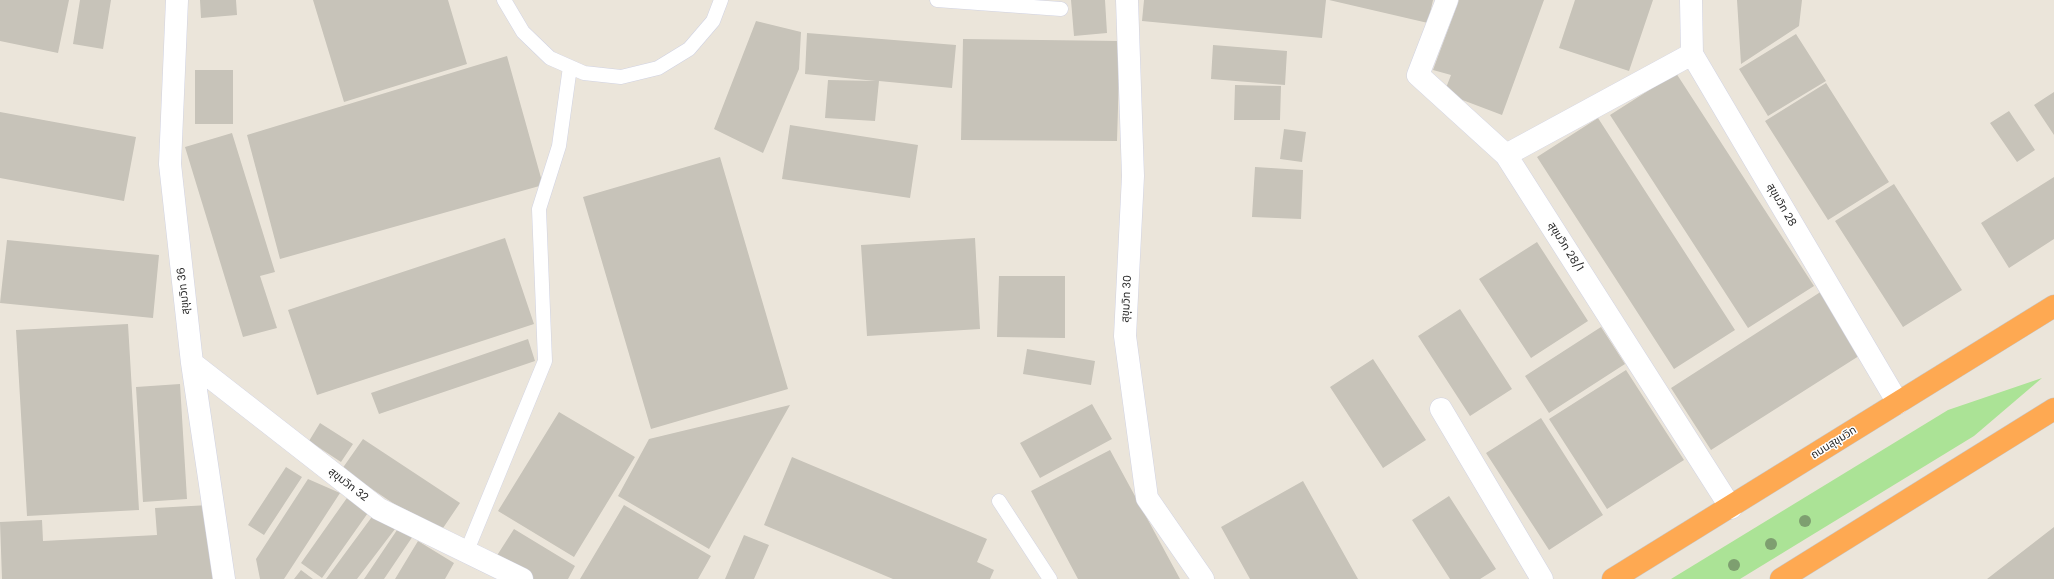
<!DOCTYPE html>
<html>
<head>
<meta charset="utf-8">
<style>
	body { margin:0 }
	canvas { display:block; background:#ebe5da }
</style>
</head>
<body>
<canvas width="2054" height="579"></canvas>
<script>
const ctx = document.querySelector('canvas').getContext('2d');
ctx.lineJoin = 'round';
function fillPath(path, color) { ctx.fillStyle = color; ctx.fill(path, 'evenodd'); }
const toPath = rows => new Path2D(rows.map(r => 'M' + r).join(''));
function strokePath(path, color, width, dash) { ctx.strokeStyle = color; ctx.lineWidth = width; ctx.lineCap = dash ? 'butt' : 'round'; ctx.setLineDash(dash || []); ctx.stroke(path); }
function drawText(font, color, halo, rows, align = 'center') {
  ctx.font = font + ' Poppins,"Noto Sans Thai",sans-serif'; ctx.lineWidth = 3; ctx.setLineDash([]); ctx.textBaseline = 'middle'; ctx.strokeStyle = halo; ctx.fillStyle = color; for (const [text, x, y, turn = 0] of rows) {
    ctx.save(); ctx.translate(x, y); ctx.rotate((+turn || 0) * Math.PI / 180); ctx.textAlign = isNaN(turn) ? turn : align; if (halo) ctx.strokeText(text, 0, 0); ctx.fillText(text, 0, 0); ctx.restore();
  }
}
fillPath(toPath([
	[2042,378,1974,436,1740,579,1671,579,1948,410]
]), '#abe396');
fillPath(toPath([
	[0,0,69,0,58,53,0,41],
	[80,0,111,0,103,49,73,44],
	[200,0,236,0,237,15,201,18],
	[313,0,448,0,467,64,344,102],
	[1071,0,1105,0,1107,33,1074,36],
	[1144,0,1326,0,1322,38,1142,21],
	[1329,0,1433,0,1428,23],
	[1459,0,1544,0,1502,115,1444,93,1451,75,1433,70],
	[1575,0,1653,0,1629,71,1559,48],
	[1737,0,1802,0,1799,26,1741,64],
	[756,21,801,32,799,69,763,153,714,129],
	[807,33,956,45,952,88,879,81,875,121,825,118,828,80,876,81,805,74],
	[1796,34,1826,81,1768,116,1739,69],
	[963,39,1120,41,1117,141,961,140],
	[1213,45,1287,51,1285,85,1211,79],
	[507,56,543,185,280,259,247,135],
	[195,70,233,70,233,124,195,124],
	[1676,73,1814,286,1748,328,1610,115],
	[1826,83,1889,182,1828,220,1765,121],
	[1235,85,1281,86,1280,120,1234,120],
	[2054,92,2054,135,2034,105],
	[2009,111,2035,150,2017,162,1990,123],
	[0,112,136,137,124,201,0,178],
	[1598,118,1735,330,1674,369,1537,157],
	[790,125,918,145,910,198,782,179],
	[1284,129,1306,132,1302,162,1280,159],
	[232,133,275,272,260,276,277,328,243,337,185,147],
	[720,157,788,389,651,429,583,197],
	[1255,167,1303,170,1301,219,1252,217],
	[2054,177,2054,239,2009,268,1981,223],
	[1894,184,1962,290,1903,327,1835,221],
	[505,238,534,324,317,395,288,310],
	[975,238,980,329,867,336,861,245],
	[7,240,159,255,153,318,0,303],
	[1537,242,1588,321,1531,358,1479,279],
	[999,276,1065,276,1065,338,997,337],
	[1822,291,1862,354,1711,450,1671,388],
	[1460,309,1512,389,1470,416,1418,336],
	[128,324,139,510,27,516,16,330],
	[1601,327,1625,364,1549,413,1525,376],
	[528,339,535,361,379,414,371,393],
	[1027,349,1095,361,1091,385,1023,374],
	[1373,359,1426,440,1383,468,1330,387],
	[1626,370,1684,460,1607,509,1549,419],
	[180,384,187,499,143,502,136,387],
	[1092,404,1112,439,1040,478,1020,443],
	[790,405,709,549,618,496,649,439],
	[559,412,635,457,574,557,498,511],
	[1541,418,1603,515,1549,550,1486,453],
	[320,423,353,444,341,462,309,441],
	[363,439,460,503,439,534,342,469],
	[1110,450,1180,579,1078,579,1031,491],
	[792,457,987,539,977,562,994,570,990,579,893,579,764,525],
	[286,467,302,477,264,535,248,525],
	[308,479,340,493,284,579,260,579,256,559],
	[1303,481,1358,579,1250,579,1221,527],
	[349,495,370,510,322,578,301,563],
	[1449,496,1496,569,1480,579,1450,579,1412,520],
	[209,505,213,579,2,579,0,522,42,520,43,541,157,535,155,508],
	[624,505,711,556,698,579,580,579],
	[374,514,395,529,357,579,326,579],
	[399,527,413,536,384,579,364,579],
	[2054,527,2054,579,1987,579],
	[514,529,575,566,568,579,532,579,496,557],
	[744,535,769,545,754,579,725,579],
	[418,541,454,563,445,579,395,579],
	[301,570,313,579,294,579]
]), '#c7c3b9');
const lane = toPath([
	[504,0,523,32,550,58,584,73,621,77,658,68,689,49,713,21,721,0],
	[937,0,1061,9],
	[999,501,1050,579],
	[466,553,545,361,539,209,559,146,570,67]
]);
const street = toPath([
	[177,0,170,164,192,363,224,579],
	[1127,0,1133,176,1125,336,1147,498,1203,579],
	[1447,0,1418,75,1506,155,1731,508],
	[1691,0,1692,54,1898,403],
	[1506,155,1692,54],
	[192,363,379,509,522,579],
	[1441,409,1542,579]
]);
const highway = toPath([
	[1613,579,2054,306],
	[1781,579,2054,409]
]);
strokePath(lane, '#d0d2e2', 15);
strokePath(street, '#d0d2e2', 23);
strokePath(highway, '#c7c7c7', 23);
strokePath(lane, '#fff', 14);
strokePath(street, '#fff', 22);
strokePath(highway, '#fea952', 22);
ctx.fillStyle = '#7e9f70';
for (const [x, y] of [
	[1805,521],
	[1771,544],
	[1734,565]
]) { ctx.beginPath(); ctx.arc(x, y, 6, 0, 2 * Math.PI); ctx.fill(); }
drawText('11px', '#292929', '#fff', [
	["สุขุมวิท 28",1781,205,60],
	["สุขุมวิท 28/1",1565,247,58],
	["สุขุมวิท 36",184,291,-96],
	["สุขุมวิท 30",1127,299,-87],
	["ถนนสุขุมวิท",1834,443,-32],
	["สุขุมวิท 32",348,485,38]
]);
</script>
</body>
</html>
